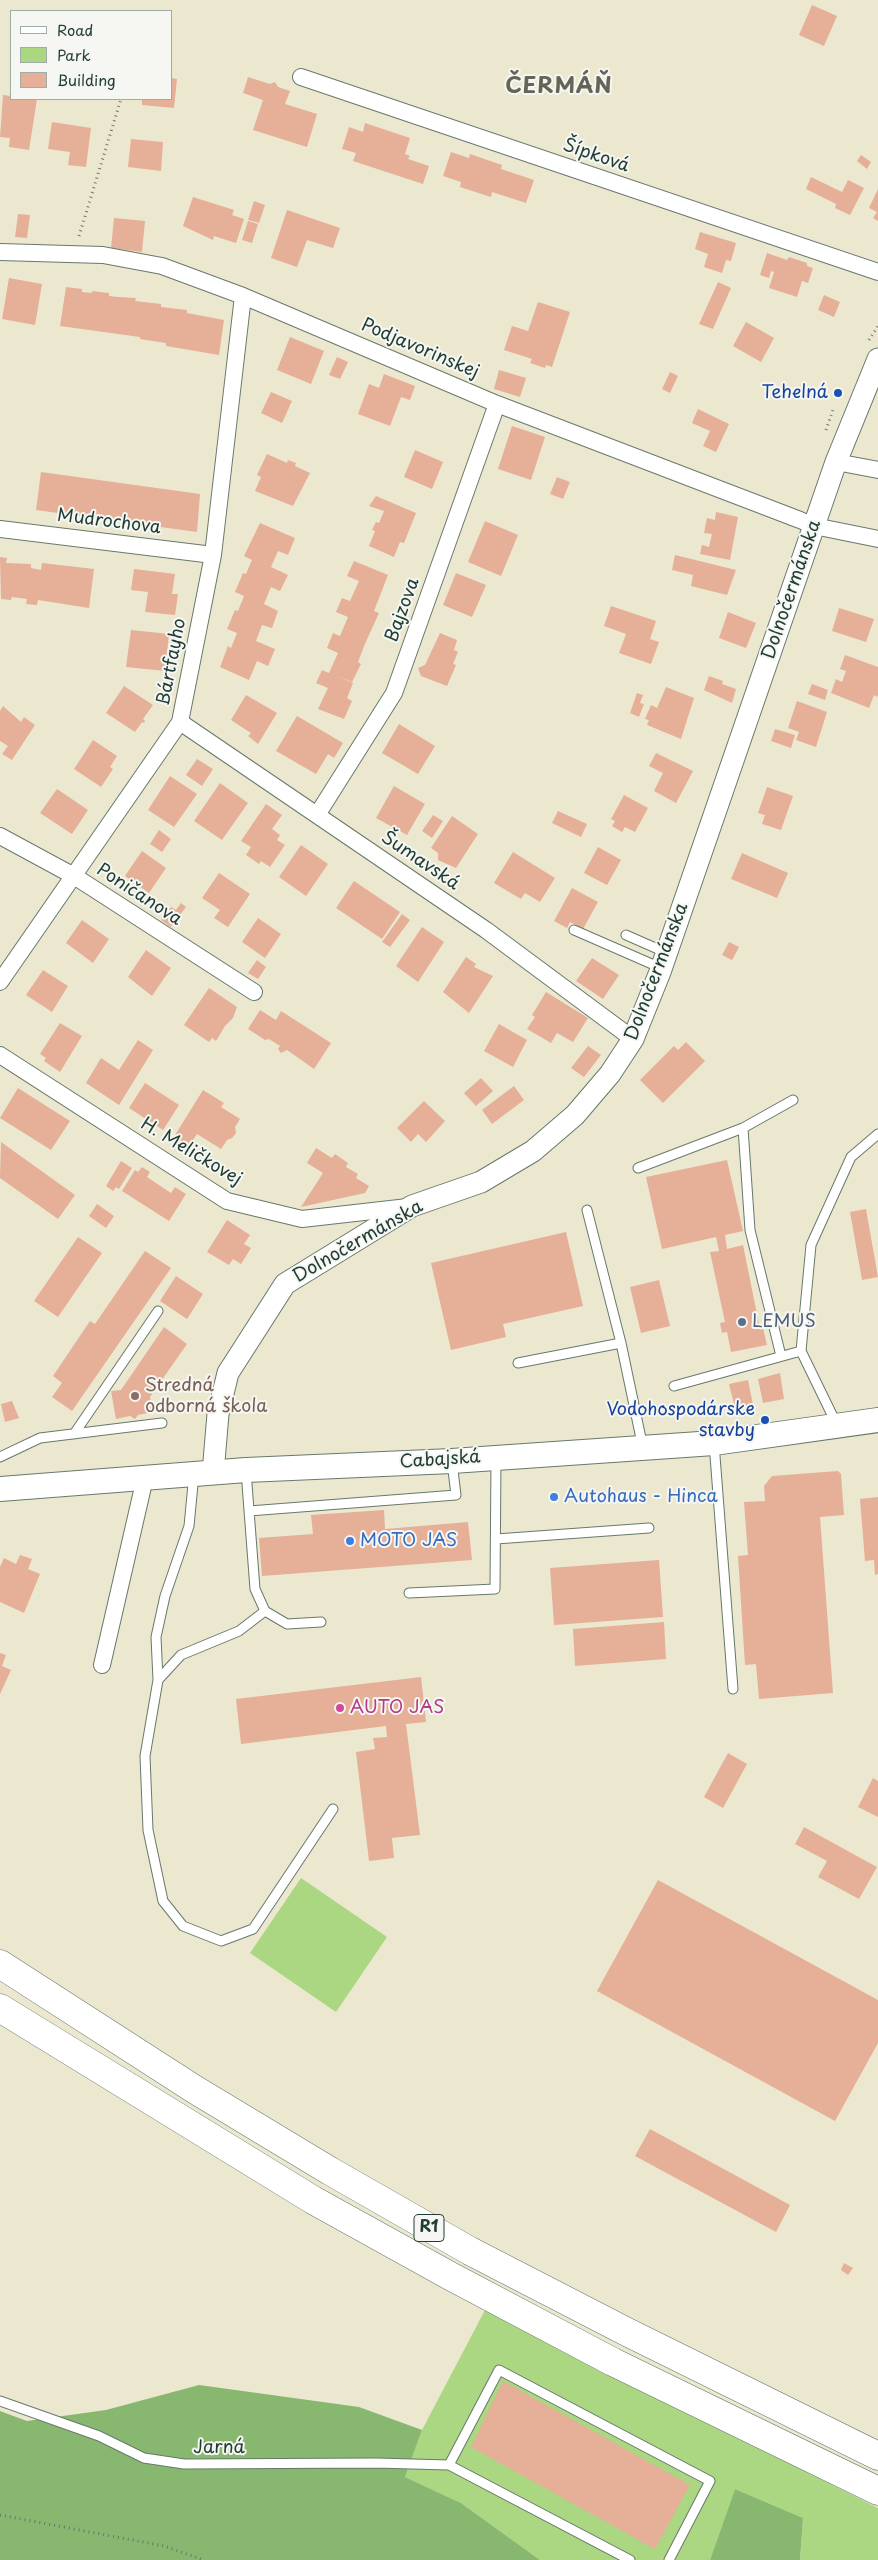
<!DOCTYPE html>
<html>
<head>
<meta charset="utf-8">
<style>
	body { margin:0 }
	#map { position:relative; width:878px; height:2560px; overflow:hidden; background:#ece8d0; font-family:"Playpen Sans",sans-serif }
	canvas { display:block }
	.legend { position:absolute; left:10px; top:10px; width:162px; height:90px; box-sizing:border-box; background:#f6f6f2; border:1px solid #a0aca6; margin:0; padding:6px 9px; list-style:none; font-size:15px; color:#1f3d34 }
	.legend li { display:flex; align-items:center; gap:10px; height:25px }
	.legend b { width:25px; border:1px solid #a0aca6 }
</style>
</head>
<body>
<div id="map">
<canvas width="878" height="2560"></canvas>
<ul class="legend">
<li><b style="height:6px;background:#fff"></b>Road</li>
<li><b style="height:14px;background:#abd682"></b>Park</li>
<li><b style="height:14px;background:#e5af98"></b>Building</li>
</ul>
</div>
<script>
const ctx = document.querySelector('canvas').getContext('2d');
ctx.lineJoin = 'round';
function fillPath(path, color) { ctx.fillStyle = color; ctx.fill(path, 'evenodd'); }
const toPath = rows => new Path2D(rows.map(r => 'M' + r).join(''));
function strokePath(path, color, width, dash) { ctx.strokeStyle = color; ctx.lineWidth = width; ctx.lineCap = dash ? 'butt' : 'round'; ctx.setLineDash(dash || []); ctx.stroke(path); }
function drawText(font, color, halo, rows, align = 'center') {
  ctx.font = font + ' "Playpen Sans",sans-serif'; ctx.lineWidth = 4; ctx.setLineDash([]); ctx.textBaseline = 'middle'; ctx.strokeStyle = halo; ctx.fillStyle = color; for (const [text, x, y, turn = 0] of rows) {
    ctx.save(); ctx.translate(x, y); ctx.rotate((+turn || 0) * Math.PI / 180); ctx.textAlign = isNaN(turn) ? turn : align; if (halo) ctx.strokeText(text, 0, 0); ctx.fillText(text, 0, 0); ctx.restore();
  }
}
fillPath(toPath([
	[301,1878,387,1937,336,2012,250,1953],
	[485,2310,878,2508,878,2560,800,2560,803,2518,735,2489,710,2560,540,2560,461,2503,405,2477,422,2430]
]), '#abd682');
fillPath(toPath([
	[199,2385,359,2407,422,2430,405,2477,461,2503,540,2560,0,2560,0,2411,27,2421,106,2410],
	[735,2489,803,2518,800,2560,710,2560]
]), '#88b770');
fillPath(toPath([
	[812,5,837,16,824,46,799,35],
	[248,77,270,84,275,82,278,87,290,91,285,104,317,114,307,147,253,130,263,100,243,93],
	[171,78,177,79,174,108,142,105,142,99,171,99],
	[3,95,11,96,11,99,37,99,29,150,9,147,10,138,0,137],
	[52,122,91,128,86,167,68,165,70,152,48,149],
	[365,123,410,138,405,154,410,156,408,159,429,166,423,184,353,161,356,153,342,149,349,127,363,132],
	[131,139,163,142,161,171,128,167],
	[451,152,469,158,470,154,502,165,501,169,534,180,526,203,492,192,491,197,460,187,461,182,443,176],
	[861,155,871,162,867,169,857,161],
	[811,177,842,192,848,180,864,188,850,215,835,208,836,204,806,189],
	[878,189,878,221,873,218,877,212,869,208],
	[193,197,234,210,232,215,244,219,236,243,214,236,213,240,183,226],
	[254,201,265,205,259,223,248,220],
	[287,210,340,228,333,248,307,240,297,267,271,258],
	[18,214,30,215,27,238,15,237],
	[114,218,145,221,142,252,111,248],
	[248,221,258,224,252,243,242,240],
	[700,232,736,243,731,261,726,260,722,273,704,267,708,254,695,249],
	[767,253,787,260,789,257,807,263,807,266,813,268,808,283,802,281,797,297,769,288,774,272,771,271,769,278,760,275],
	[9,278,42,284,35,325,2,319],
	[718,282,731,288,713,329,699,324],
	[66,287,82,289,82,292,92,293,92,291,109,293,109,296,118,297,136,298,135,301,161,304,161,307,187,310,187,313,224,320,219,355,166,346,166,343,140,339,140,337,60,326],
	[824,295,840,302,834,317,818,310],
	[538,302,570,312,552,367,546,365,545,368,530,363,532,359,504,350,512,326,528,331],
	[746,322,774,338,761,362,733,346],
	[290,337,324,351,311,384,277,370],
	[337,357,348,362,340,379,329,375],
	[499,370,526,378,520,397,494,389],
	[670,372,678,376,670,393,662,389],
	[384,374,415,386,410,400,401,397,390,426,358,414,369,384,379,388],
	[271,392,292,401,282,423,261,413],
	[698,409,729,424,716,452,703,446,710,431,692,423],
	[512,426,545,437,531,480,498,469],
	[415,450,443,462,432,489,404,477],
	[267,454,287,463,288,460,296,463,295,466,310,473,293,506,255,491,261,477,257,475],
	[41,472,200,494,197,532,36,510],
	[557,477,570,482,563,499,550,494],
	[376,496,416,513,404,543,400,542,394,557,369,546,375,531,372,530,376,522,379,523,384,511,369,506],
	[716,512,738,517,730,560,700,554,702,545,709,547,712,534,704,533,707,518,715,520],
	[485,521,518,535,501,576,468,562],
	[260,523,295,538,288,555,278,551,271,567,288,575,280,591,271,587,264,604,278,611,272,628,262,625,256,641,275,649,268,666,257,661,249,680,220,667,228,646,231,648,237,633,227,629,235,610,238,611,244,596,235,592,243,573,246,574,252,560,244,556],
	[675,555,736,570,727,595,691,586,693,575,672,570],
	[0,557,7,558,6,563,31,564,31,568,41,570,42,563,94,569,89,608,38,600,37,605,26,604,27,599,12,597,11,600,1,599],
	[354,561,388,575,374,611,379,613,364,646,358,662,361,664,352,682,335,675,353,683,347,698,352,701,344,719,318,709,328,688,316,683,322,670,329,673,338,653,327,648,333,633,340,636,348,617,336,612,342,598,350,601,359,581,347,576],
	[134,569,175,574,172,594,178,594,175,615,145,612,148,592,131,590],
	[456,573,486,585,472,617,443,605],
	[611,606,656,621,650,639,659,642,651,664,619,653,626,634,604,626],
	[839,608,874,619,866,642,832,631],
	[728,612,756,623,746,648,719,638],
	[131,630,169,634,165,671,126,667],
	[440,633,457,640,454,650,458,652,453,664,456,665,447,686,421,676,418,668,425,665],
	[845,655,878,667,878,695,877,697,874,695,869,708,831,693,836,679,842,682,846,671,840,669],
	[709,676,723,681,722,684,736,689,732,703,704,690],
	[812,684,828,690,825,700,808,694],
	[124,686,153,705,143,719,145,721,144,723,142,722,135,732,106,713],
	[666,687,694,698,681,739,647,725,649,720,645,719,651,705,657,708],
	[637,693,643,695,640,703,644,704,639,717,630,713],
	[246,695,277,713,258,744,248,736,251,733,231,720],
	[797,701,827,712,816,747,796,740,799,732,788,728],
	[3,706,21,722,24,717,35,725,12,760,2,754,8,746,0,741,0,711],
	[297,716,343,743,334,758,328,754,316,774,276,751],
	[399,724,435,746,418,774,382,753],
	[775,729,795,735,791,748,771,741],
	[93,740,117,756,110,767,113,769,101,787,74,769],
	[656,753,693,771,676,803,654,791,663,773,649,766],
	[197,759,213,769,202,786,186,775],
	[170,776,197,794,174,827,148,810],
	[220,783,248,803,222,840,194,821],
	[394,786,425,804,407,835,376,818],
	[767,787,793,796,781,830,762,824,765,815,758,813],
	[57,789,88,810,72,834,40,813],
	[624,795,648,808,635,832,625,827,622,832,612,826,615,821,611,819],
	[266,804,282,815,272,829,280,835,277,840,285,845,270,867,261,861,259,864,246,855,251,847,241,841],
	[558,811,587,824,581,837,552,823],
	[433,815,443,821,432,838,422,831],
	[452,816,478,834,456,868,438,860,438,853,431,848],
	[159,830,171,839,162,852,150,844],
	[301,845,328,864,306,896,279,877],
	[598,847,621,860,607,885,584,873],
	[142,851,166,868,149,893,125,876],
	[513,852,555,878,540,902,525,893,521,899,494,883],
	[742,853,788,873,777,898,731,879],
	[219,873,250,894,228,927,214,918,220,910,202,898],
	[354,881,400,912,382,939,336,908],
	[572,888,598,902,583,929,570,922,567,928,554,921],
	[181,903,186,907,171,927,161,920,171,907,176,910],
	[402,914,410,920,390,947,382,942],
	[258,918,281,934,265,958,242,942],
	[82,920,109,939,93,963,66,943],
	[422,927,444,942,418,982,396,966],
	[729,942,739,947,732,960,722,955],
	[146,950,171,968,152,996,128,977],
	[466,957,476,964,474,967,493,976,469,1013,443,992],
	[592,958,619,975,603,999,576,981],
	[257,960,266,967,258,979,248,973],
	[43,970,68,986,52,1012,26,995],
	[209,988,237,1007,233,1018,225,1026,216,1041,212,1038,209,1042,184,1025],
	[546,992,588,1018,573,1042,557,1033,551,1043,527,1029,535,1017,532,1015],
	[260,1010,276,1020,281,1011,331,1043,314,1069,287,1050,281,1053,278,1049,280,1046,269,1039,265,1040,248,1029],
	[60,1023,82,1036,60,1072,44,1061,46,1058,40,1054],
	[499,1024,527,1040,513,1067,484,1051],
	[138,1040,153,1050,119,1105,86,1083,101,1058,119,1070],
	[686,1042,705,1061,663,1103,640,1080,674,1046,678,1050],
	[588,1046,601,1055,584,1077,571,1068],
	[481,1078,493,1091,476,1106,464,1093],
	[145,1083,179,1105,163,1130,129,1108],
	[514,1086,524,1100,492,1124,482,1110],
	[18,1088,70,1121,51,1150,0,1118],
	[203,1090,224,1103,221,1107,240,1119,235,1127,236,1133,232,1138,227,1140,221,1149,197,1134,187,1149,172,1140],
	[424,1101,445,1121,426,1142,418,1134,411,1142,397,1128],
	[1,1142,75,1195,58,1219,0,1178],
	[316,1148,332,1158,335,1154,348,1163,346,1167,358,1174,356,1178,369,1186,365,1193,301,1207,323,1173,307,1163],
	[727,1160,743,1231,725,1235,727,1249,743,1245,759,1324,762,1324,767,1345,731,1352,727,1332,722,1333,720,1323,725,1322,710,1252,719,1251,716,1237,662,1249,646,1177],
	[121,1161,132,1168,119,1189,116,1187,113,1191,106,1186],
	[142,1167,150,1172,147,1177,171,1193,175,1187,186,1194,169,1221,122,1191,135,1170,138,1172],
	[97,1204,114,1216,106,1228,89,1216],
	[866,1209,878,1277,862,1280,850,1212],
	[227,1220,250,1235,244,1244,251,1248,241,1264,233,1259,229,1265,207,1252],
	[566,1232,583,1306,503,1324,506,1337,451,1350,431,1263],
	[78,1237,102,1253,58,1317,34,1301],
	[145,1251,171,1268,72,1411,52,1397,62,1383,53,1376,90,1321,95,1324],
	[176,1276,203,1294,187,1319,160,1301],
	[659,1280,670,1326,641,1333,630,1287],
	[164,1327,187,1344,150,1397,153,1412,138,1415,135,1419,130,1416,116,1419,111,1391,121,1390],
	[780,1373,784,1399,763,1403,758,1379],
	[748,1380,753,1405,735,1408,729,1384],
	[12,1401,19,1418,5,1422,1,1404],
	[838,1471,841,1474,844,1515,820,1517,833,1693,759,1699,756,1664,745,1665,738,1556,748,1555,744,1502,765,1501,764,1486,772,1476],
	[878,1497,878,1574,875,1575,874,1560,865,1561,860,1499],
	[384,1510,385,1529,468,1522,472,1560,262,1576,259,1538,313,1534,311,1515],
	[20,1555,32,1559,28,1569,40,1574,24,1613,0,1602,0,1567,4,1558,16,1564],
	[659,1560,663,1617,554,1625,550,1568],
	[664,1622,666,1659,575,1666,573,1629],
	[0,1653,6,1655,2,1666,11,1670,0,1694],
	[421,1677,426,1722,406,1724,420,1835,392,1838,394,1858,369,1861,356,1752,375,1749,373,1738,387,1737,386,1726,241,1744,236,1699],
	[728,1753,747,1764,723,1808,704,1797],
	[873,1778,878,1781,878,1817,858,1807],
	[804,1827,877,1867,859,1899,818,1877,827,1861,795,1844],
	[658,1880,878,2000,878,2043,835,2121,597,1991],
	[650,2129,790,2205,776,2232,635,2156],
	[844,2263,853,2268,848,2275,841,2270],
	[503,2381,690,2485,655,2549,471,2447]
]), '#e5af98');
const service = toPath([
	[574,930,661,968],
	[626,935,667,953],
	[638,1168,743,1128],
	[587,1210,621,1343,643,1448],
	[781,1356,750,1230,743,1128,793,1100],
	[518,1363,621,1343],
	[674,1386,801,1351],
	[837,1425,801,1351,811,1245,851,1157,878,1134],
	[74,1434,158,1311],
	[714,1443,733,1689],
	[0,1457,40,1438,162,1423],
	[246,1471,255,1589,265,1611,287,1624,321,1622],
	[249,1511,456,1495,452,1462],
	[496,1539,649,1528],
	[409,1593,495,1589,496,1459],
	[265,1611,239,1631,181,1655,158,1680,145,1756,148,1830,163,1901,183,1926,221,1941,253,1929,333,1809],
	[158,1680,156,1637,165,1596,189,1526,194,1474],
	[0,2401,99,2436,144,2458,184,2464,376,2463,449,2465,630,2560],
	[449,2465,499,2370,710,2481,669,2560]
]);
const minor = toPath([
	[301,77,878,272],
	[0,252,103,255,162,266,243,296,497,404,800,520,814,526,878,539],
	[836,462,878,470],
	[0,529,213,555],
	[180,722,486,930,633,1039],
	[317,815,394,693,497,404],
	[0,836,74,876,254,992],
	[0,982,180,722,213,555,243,296],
	[0,1055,227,1201,302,1219,408,1207],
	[102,1665,145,1478]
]);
const tertiary = toPath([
	[213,1473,218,1414,228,1373,285,1284,412,1206,481,1182,533,1151,575,1115,610,1074,633,1039,660,972,836,462,878,359]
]);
const secondary = toPath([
	[0,1489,246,1470,452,1461,714,1443,878,1420]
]);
const motorway = toPath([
	[0,1964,194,2089,330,2171,470,2251,627,2332,878,2456],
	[0,2008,313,2200,452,2277,613,2362,878,2491]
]);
strokePath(service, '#67796b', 11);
strokePath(minor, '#67796b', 18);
strokePath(tertiary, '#67796b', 23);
strokePath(secondary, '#67796b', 26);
strokePath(motorway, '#67796b', 29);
strokePath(toPath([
	[79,236,121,99],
	[869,340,878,326],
	[826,430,833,410],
	[0,2515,164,2546,204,2560]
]), '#67796b', 3, [1, 4]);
strokePath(service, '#fff', 9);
strokePath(minor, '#fff', 16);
strokePath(tertiary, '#fff', 21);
strokePath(secondary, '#fff', 24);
strokePath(motorway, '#fff', 28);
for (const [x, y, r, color] of [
	[838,393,5,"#1a4fb4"],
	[742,1322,5,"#5c6f8a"],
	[135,1396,5,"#8d6e63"],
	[765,1420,5,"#1a4fb4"],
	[554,1497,5,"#3f7fe0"],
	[350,1541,5,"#3f7fe0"],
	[340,1708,5,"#d1479c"]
]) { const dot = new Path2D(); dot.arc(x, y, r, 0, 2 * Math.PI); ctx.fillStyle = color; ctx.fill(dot); strokePath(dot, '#f6f6f2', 2); }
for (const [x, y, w] of [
	[429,2228,30]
]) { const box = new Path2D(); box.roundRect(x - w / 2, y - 13.5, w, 27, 4); ctx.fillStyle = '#f6f6f2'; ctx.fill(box); strokePath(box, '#1f3d34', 1); }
drawText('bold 16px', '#1f3d34', null, [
	["R1",429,2228]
]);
drawText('18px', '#1f3d34', '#f6f6f2', [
	["Šípková",596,156,19],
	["Podjavorinskej",420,349,23],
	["Mudrochova",109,522,7],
	["Dolnočermánska",792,590,-71],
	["Bajzova",403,610,-70],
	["Bártfayho",172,662,-79],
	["Šumavská",420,861,34],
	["Poničanova",139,895,33],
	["Dolnočermánska",657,972,-69],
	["H. Meličkovej",191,1152,31],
	["Dolnočermánska",358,1242,-30],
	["Cabajská",440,1460,-4],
	["Jarná",219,2448]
]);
drawText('18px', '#164399', '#f6f6f2', [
	["Tehelná",828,393],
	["Vodohospodárske",755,1410],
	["stavby",755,1431]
], 'right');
drawText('18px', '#4e5e75', '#f6f6f2', [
	["LEMUS",752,1322]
], 'left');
drawText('18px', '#785e54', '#f6f6f2', [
	["Stredná",145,1386],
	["odborná škola",145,1407]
], 'left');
drawText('18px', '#366cbe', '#f6f6f2', [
	["Autohaus - Hinca",564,1497],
	["MOTO JAS",360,1541]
], 'left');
drawText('18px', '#b23c85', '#f6f6f2', [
	["AUTO JAS",350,1708]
], 'left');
ctx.letterSpacing = '1px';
drawText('bold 22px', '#646557', '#f6f6f2', [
	["ČERMÁŇ",559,87]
]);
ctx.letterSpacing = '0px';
</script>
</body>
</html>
